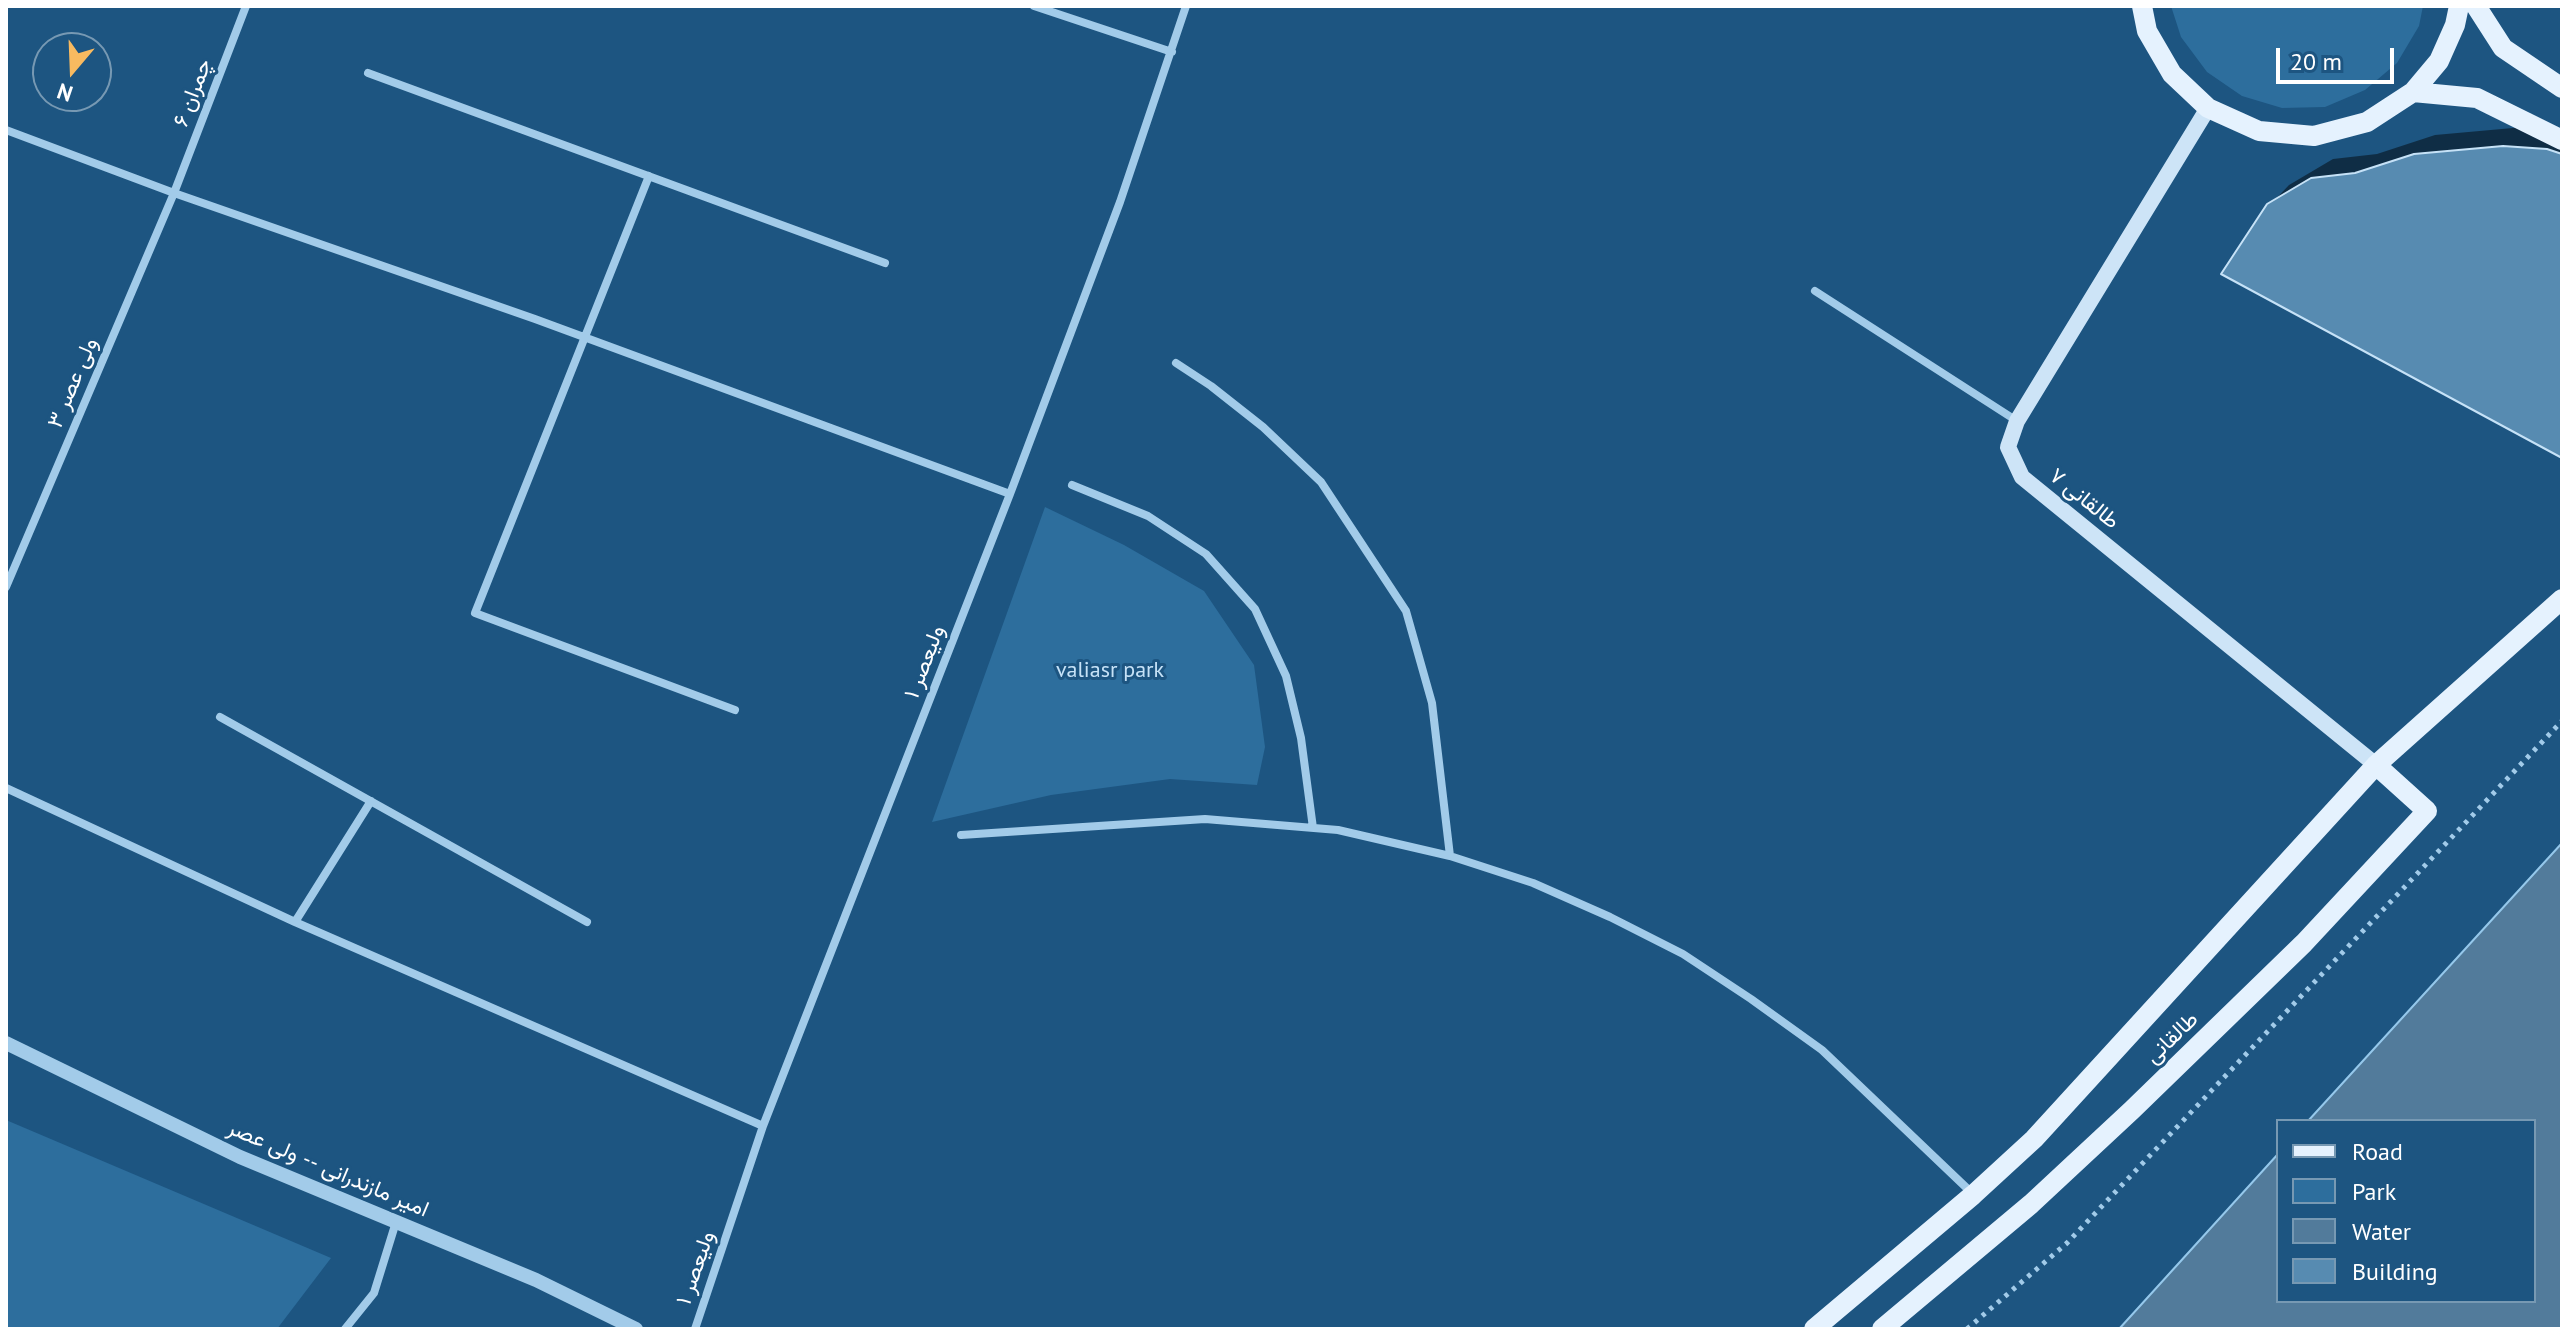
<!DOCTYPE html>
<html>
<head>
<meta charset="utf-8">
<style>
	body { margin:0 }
	#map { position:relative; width:2568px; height:1335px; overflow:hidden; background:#1d5581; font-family:"PT Sans",sans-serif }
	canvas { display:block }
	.frame { position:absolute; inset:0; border:8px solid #fff; pointer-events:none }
	.legend { position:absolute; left:2276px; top:1119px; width:260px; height:184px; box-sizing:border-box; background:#1d5581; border:2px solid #7799b3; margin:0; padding:10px 14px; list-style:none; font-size:24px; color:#fff }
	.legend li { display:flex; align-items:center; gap:16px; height:40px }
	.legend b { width:40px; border:2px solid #7799b3 }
	.north { position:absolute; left:32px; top:32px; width:80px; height:80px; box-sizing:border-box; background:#1d5581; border:2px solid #7799b3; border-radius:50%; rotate:199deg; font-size:22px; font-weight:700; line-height:32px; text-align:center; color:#fff }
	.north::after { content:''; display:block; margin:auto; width:28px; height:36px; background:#f8ba60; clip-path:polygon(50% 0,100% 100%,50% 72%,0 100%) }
	.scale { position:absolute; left:2276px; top:48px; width:118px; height:36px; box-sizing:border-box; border:4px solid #fff; border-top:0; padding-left:10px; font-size:24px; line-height:28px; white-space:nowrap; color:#fff; -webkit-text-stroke:6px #1d5581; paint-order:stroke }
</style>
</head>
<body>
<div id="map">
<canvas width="2568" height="1335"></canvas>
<div class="frame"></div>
<ul class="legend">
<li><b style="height:10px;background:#e5f2fe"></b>Road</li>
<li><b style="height:22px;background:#2d6e9d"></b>Park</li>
<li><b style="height:22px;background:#527b9b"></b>Water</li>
<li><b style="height:22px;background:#578bb1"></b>Building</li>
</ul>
<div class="north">N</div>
<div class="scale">20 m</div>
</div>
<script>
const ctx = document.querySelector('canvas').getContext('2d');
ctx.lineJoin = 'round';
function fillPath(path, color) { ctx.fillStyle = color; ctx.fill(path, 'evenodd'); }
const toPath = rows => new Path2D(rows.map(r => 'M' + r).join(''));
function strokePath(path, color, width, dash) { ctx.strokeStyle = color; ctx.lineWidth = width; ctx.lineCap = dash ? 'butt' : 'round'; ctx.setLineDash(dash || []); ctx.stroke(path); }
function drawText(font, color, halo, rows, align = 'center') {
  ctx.font = font + ' "PT Sans",Vazirmatn,sans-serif'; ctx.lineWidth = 6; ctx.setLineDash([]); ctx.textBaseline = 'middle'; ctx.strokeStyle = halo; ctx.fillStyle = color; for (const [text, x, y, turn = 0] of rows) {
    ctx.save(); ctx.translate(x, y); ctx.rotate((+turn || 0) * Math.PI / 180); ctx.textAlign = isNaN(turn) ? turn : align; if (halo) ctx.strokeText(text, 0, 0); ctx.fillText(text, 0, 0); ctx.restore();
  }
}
fillPath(toPath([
	[2171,6,2423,6,2419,26,2397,63,2365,90,2325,107,2282,108,2242,96,2207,72,2181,37],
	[1045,507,1124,545,1204,591,1254,665,1265,747,1257,785,1170,779,1051,795,932,822],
	[6,1120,331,1258,277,1329,6,1329]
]), '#2d6e9d');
const water = toPath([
	[2562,843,2562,1329,2119,1329,2278,1154,2278,1301,2534,1301,2534,1121,2308,1121,2562,843]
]);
fillPath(water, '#527b9b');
strokePath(water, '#95c8eb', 2);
fillPath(toPath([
	[2524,127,2562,130,2562,455,2269,206,2289,185,2333,159,2377,154,2435,135]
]), '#0007');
const building = toPath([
	[2503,146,2547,149,2562,154,2562,458,2221,274,2267,204,2311,178,2355,173,2414,154,2503,146]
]);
fillPath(building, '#578bb1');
strokePath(building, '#c6e2f7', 2);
strokePath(toPath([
	[1967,1329,2067,1243,2562,721]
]), '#a2cbe9', 5, [4, 6]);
strokePath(toPath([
	[1034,6,1172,52],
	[368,73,885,263],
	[6,130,174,193,535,319,1010,494],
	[649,176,475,613,735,710],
	[1815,291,2017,421],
	[1176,363,1211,386,1263,427,1321,482,1406,611,1432,703,1450,856],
	[1072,485,1148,516,1206,554,1255,609,1286,676,1301,738,1313,828],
	[6,587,174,193,246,6],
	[220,717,587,922],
	[6,788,295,922,763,1126],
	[961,835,1205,819,1338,830,1450,856,1533,883,1610,917,1683,954,1751,999,1822,1050,1973,1194],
	[295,922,371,801],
	[345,1329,374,1293,396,1222],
	[695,1329,763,1126,1010,494,1120,202,1186,6]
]), '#a2cbe9', 8);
strokePath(toPath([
	[6,1043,240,1157,536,1280,636,1329]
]), '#a2cbe9', 14);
strokePath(toPath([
	[2208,108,2017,421,2008,447,2022,477,2376,765]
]), '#cde4f7', 16);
strokePath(toPath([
	[2142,6,2147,31,2172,74,2208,108,2259,131,2314,136,2367,122,2413,92,2439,61,2455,25,2459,6],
	[2476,6,2503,48,2562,88],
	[2413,92,2477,98,2562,140],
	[1814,1329,1973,1195,2034,1139,2376,765,2562,599],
	[1882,1329,2031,1204,2132,1110,2304,943,2427,811,2376,765]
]), '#e5f2fe', 20);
drawText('22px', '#fff', '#1d5581', [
	["چمران ۶",193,93,-69],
	["ولی عصر ۳",73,383,-67],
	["طالقانی ۷",2084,499,39],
	["ولیعصر ۱",925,662,-69],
	["طالقانی",2172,1038,-44],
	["امیر مازندرانی -- ولی عصر",328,1169,23],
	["ولیعصر ۱",696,1268,-71]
]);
drawText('22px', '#c6e2f7', '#1d5581', [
	["valiasr park",1110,671]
]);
</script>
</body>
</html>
